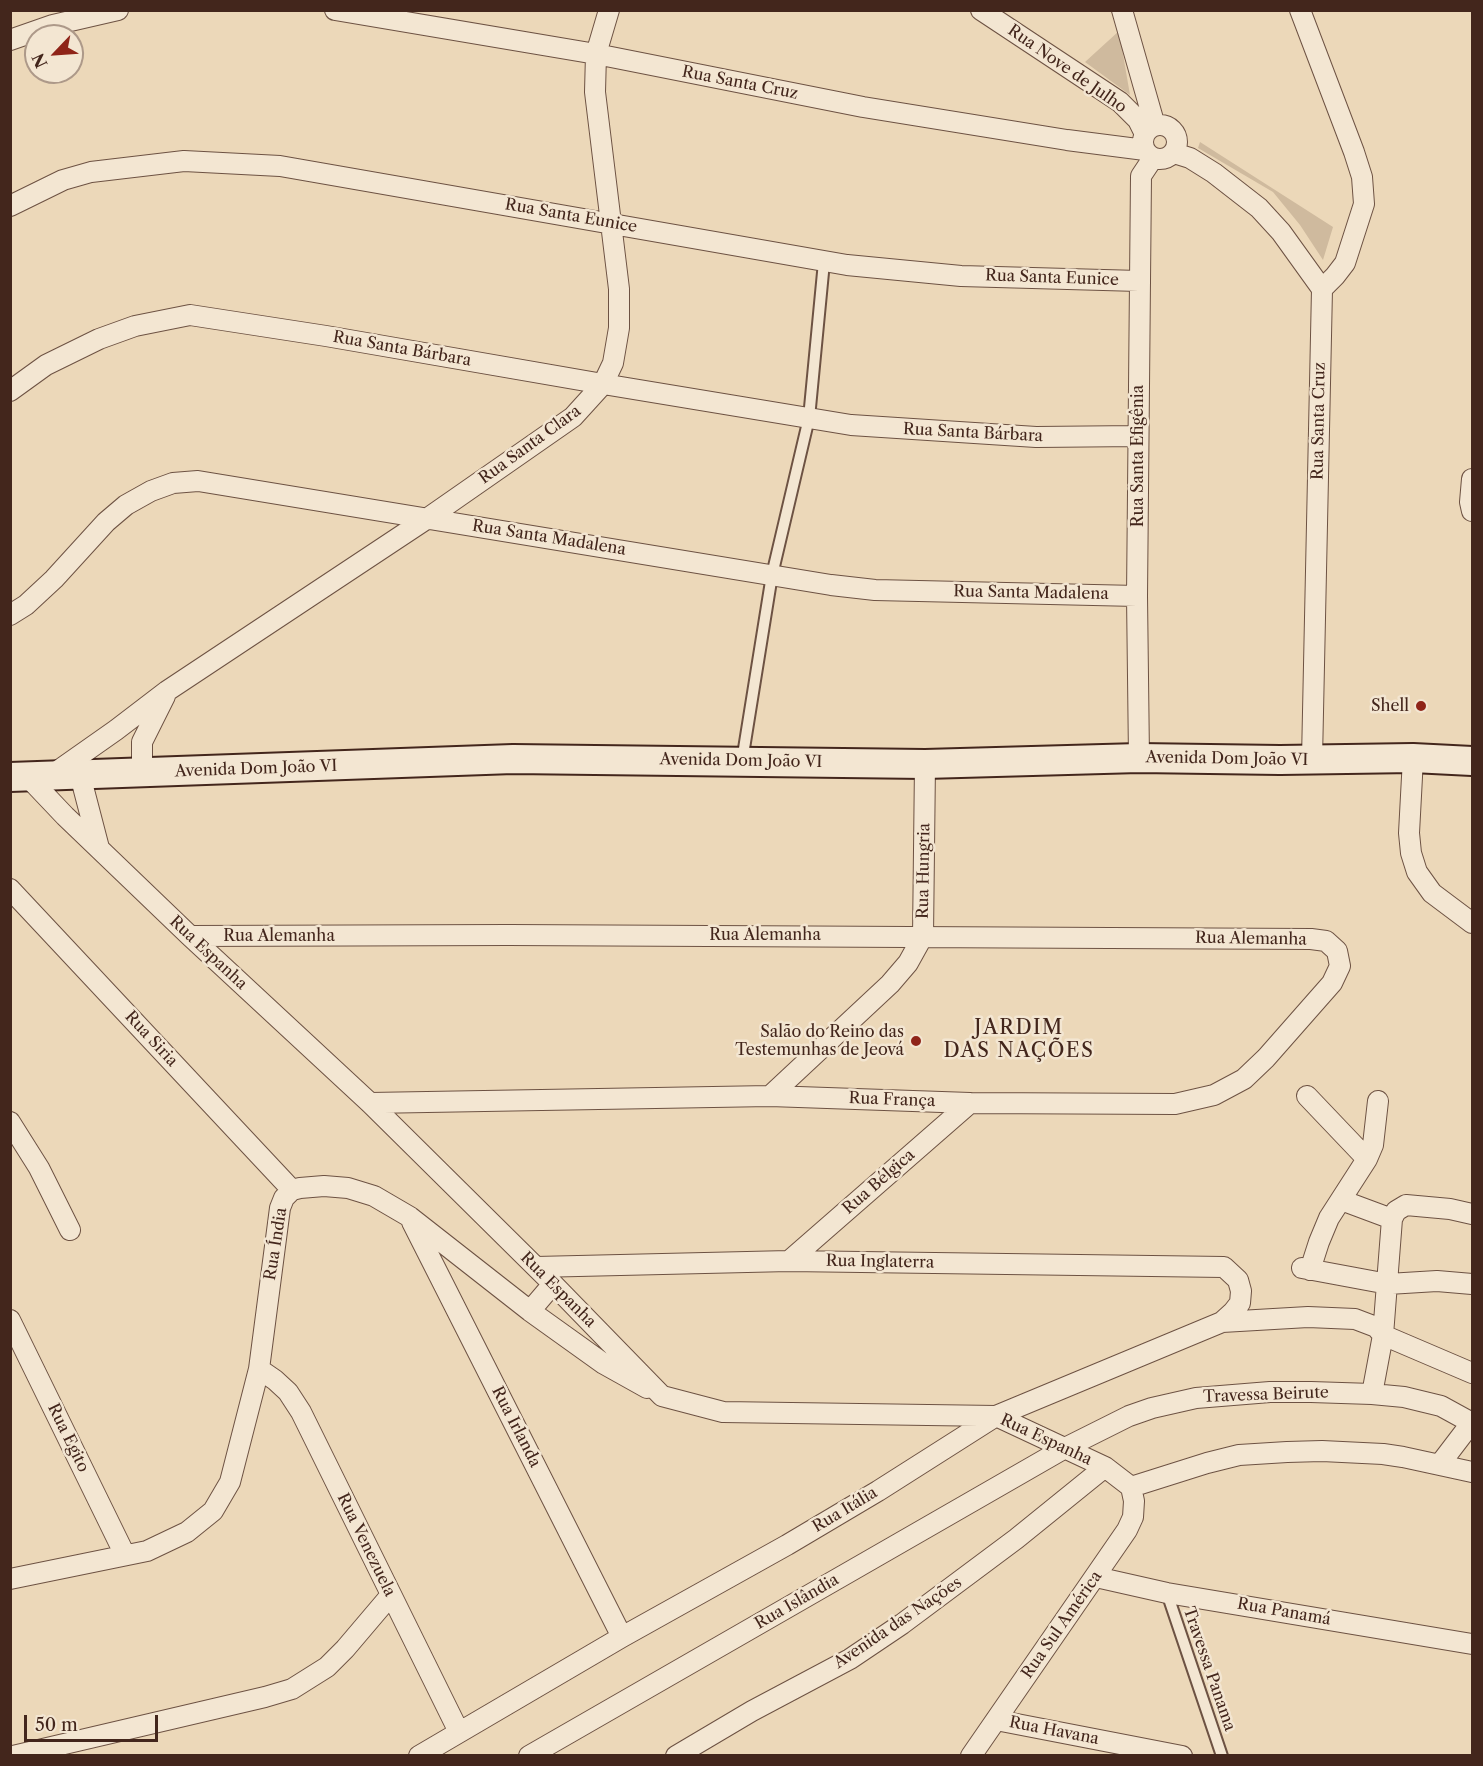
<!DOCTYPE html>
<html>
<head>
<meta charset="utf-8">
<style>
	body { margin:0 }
	#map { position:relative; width:1483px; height:1766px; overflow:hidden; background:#ecd8b9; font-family:"Libre Caslon Text",serif }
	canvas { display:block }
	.frame { position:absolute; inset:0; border:12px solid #43261c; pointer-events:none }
	.north { position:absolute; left:24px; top:24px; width:60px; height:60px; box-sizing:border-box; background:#f3e6d2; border:2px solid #ad9989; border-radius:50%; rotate:245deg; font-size:16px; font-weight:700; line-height:24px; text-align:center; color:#43261c }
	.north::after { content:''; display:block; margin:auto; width:21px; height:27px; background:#8f2418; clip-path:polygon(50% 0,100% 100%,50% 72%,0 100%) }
	.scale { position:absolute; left:24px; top:1715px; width:134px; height:27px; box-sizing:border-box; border:3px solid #43261c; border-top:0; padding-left:8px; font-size:18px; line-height:21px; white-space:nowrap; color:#43261c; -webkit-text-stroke:4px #f3e6d2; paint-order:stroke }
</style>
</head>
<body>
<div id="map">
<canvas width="1483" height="1766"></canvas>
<div class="frame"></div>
<div class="north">N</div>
<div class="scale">50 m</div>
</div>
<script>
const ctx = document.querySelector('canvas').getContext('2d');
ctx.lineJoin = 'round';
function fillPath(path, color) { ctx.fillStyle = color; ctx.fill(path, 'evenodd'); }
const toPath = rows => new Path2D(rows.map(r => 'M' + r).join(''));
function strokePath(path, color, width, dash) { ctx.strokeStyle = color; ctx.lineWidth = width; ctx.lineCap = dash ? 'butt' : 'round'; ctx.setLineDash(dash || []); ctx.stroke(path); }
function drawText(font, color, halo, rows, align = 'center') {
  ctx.font = font + ' "Libre Caslon Text",serif'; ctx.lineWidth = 5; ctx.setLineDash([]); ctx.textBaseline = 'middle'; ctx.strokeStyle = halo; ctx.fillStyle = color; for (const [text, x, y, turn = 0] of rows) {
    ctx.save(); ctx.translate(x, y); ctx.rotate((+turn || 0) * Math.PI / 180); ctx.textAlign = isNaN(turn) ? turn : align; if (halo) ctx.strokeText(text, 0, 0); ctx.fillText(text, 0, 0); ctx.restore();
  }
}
fillPath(toPath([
	[1119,31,1130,95,1085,62],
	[1200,142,1333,227,1323,260,1300,225,1273,192,1198,148]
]), '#cfba9e');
const lane = toPath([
	[742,761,772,575,809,418,824,262],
	[1167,1593,1222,1756]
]);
const street = toPath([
	[335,10,596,54,863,107,1067,140,1145,150],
	[981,10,1120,102,1138,120,1145,134],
	[1122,10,1155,126],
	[1300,10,1354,152,1362,177,1364,204,1345,263,1335,276,1322,289],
	[10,40,53,25,118,10],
	'1143 142a17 17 0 1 1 34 0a17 17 0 1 1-34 0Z',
	[1174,153,1190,158,1214,173,1259,208,1281,232,1322,289,1312,759],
	[10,206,63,180,91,172,184,161,280,166,847,265,961,276,1139,281],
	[10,391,46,365,99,339,135,326,190,315,326,336,603,384,851,425,1036,437,1138,436],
	[1472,479,1470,502,1472,511],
	[10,615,26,605,54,579,106,522,126,505,151,491,173,483,198,481,831,585,875,590,1137,596],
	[1139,758,1137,596,1141,176,1153,158],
	[1413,758,1409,833,1411,853,1417,872,1432,893,1472,923],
	[142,774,142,742,165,696],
	[52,775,116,730,167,691,428,518,573,417,603,384,613,363,619,328,619,289,595,92,596,54,609,10],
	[80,775,99,848],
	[28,777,65,816,190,936,370,1103,553,1284,662,1396,723,1412,996,1416,1105,1467,1131,1487],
	[10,889,292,1190],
	[190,936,509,935,1311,939,1326,941,1337,951,1340,966,1332,983,1266,1058,1244,1079,1214,1095,1175,1104,970,1103,770,1096,370,1103],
	[770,1096,890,984,908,963,923,936,925,764],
	[1307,1096,1367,1159],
	[10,1122,39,1168,70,1230],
	[1341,1200,1392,1219],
	[412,1222,622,1637],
	[789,1261,970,1103],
	[1302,1268,1388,1284,1437,1281,1472,1284],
	[1310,1270,1319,1242,1329,1218,1367,1159,1373,1145,1378,1101],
	[530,1311,553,1284],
	[10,1320,125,1555],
	[1222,1322,1308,1317,1355,1319,1376,1327,1383,1335,1472,1373],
	[259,1369,275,1380,288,1392,301,1412,459,1732],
	[1372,1394,1383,1335,1392,1219,1396,1211,1406,1205,1450,1209,1472,1214],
	[1440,1464,1472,1422],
	[1131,1487,1207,1463,1239,1455,1287,1452,1322,1451,1383,1454,1403,1457,1472,1472],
	[1096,1577,1167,1593,1472,1644],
	[10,1579,147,1551,187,1532,213,1511,230,1482,259,1369,280,1208,284,1198,292,1190,300,1188,324,1186,348,1188,374,1196,410,1217,530,1311,604,1364,647,1388],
	[996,1720,1182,1756],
	[13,1756,265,1697,292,1689,327,1667,345,1649,390,1596],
	[419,1756,622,1637,787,1545,878,1491,996,1416,1222,1322,1233,1312,1240,1303,1241,1291,1238,1280,1224,1267,789,1261,536,1267],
	[529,1756,1065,1448,1129,1416,1152,1408,1196,1398,1270,1392,1311,1392,1372,1394,1404,1397,1441,1406,1472,1423],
	[676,1756,752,1711,850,1659,902,1624,1016,1539,1105,1467],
	[971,1756,1127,1530,1133,1517,1134,1501,1131,1487]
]);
const secondary = toPath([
	[10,777,513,759,925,764,1139,758,1280,760,1413,758,1472,761]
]);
strokePath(lane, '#6d5243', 14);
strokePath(street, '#6d5243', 22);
strokePath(secondary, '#43261c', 32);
strokePath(lane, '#f3e6d2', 10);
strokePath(street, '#f3e6d2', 20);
strokePath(secondary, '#f3e6d2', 28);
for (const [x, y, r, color] of [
	[1421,706,6,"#8f2418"],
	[916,1041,6,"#8f2418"]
]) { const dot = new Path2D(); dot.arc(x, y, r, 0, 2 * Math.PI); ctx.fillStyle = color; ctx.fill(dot); strokePath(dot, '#f3e6d2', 2); }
drawText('16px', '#43261c', '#f3e6d2', [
	["Rua Nove de Julho",1067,69,35],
	["Rua Santa Cruz",740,83,11],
	["Rua Santa Eunice",571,216,10],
	["Rua Santa Eunice",1052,278,2],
	["Rua Santa Bárbara",402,349,10],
	["Rua Santa Cruz",1319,421,-89],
	["Rua Santa Bárbara",973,433,3],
	["Rua Santa Clara",530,445,-36],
	["Rua Santa Efigênia",1138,456,-90],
	["Rua Santa Madalena",549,538,9],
	["Rua Santa Madalena",1031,593,1],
	["Avenida Dom João VI",1227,759,1],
	["Avenida Dom João VI",741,761,1],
	["Avenida Dom João VI",256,769,-2],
	["Rua Hungria",924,871,-89],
	["Rua Alemanha",765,935],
	["Rua Alemanha",279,936],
	["Rua Alemanha",1251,939,1],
	["Rua Espanha",208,953,43],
	["Rua Siria",151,1039,47],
	["Rua França",892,1100,2],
	["Rua Bélgica",879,1182,-41],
	["Rua Índia",276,1244,-81],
	["Rua Inglaterra",880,1262,1],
	["Rua Espanha",558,1290,45],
	["Travessa Beirute",1266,1395,-2],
	["Rua Irlanda",516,1427,63],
	["Rua Egito",68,1438,64],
	["Rua Espanha",1046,1440,25],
	["Rua Itália",845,1510,-31],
	["Rua Venezuela",366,1545,64],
	["Rua Islândia",797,1602,-30],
	["Rua Panamá",1284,1612,10],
	["Avenida das Nações",898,1623,-34],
	["Rua Sul América",1062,1625,-55],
	["Travessa Panama",1209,1669,71],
	["Rua Havana",1054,1731,11]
]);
drawText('16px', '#43261c', '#f3e6d2', [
	["Shell",1409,706],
	["Salão do Reino das",904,1032],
	["Testemunhas de Jeová",904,1050]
], 'right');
ctx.letterSpacing = '1.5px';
drawText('20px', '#43261c', '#f3e6d2', [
	["JARDIM",1019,1028],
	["DAS NAÇÕES",1019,1051]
]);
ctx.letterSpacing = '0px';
</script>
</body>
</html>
